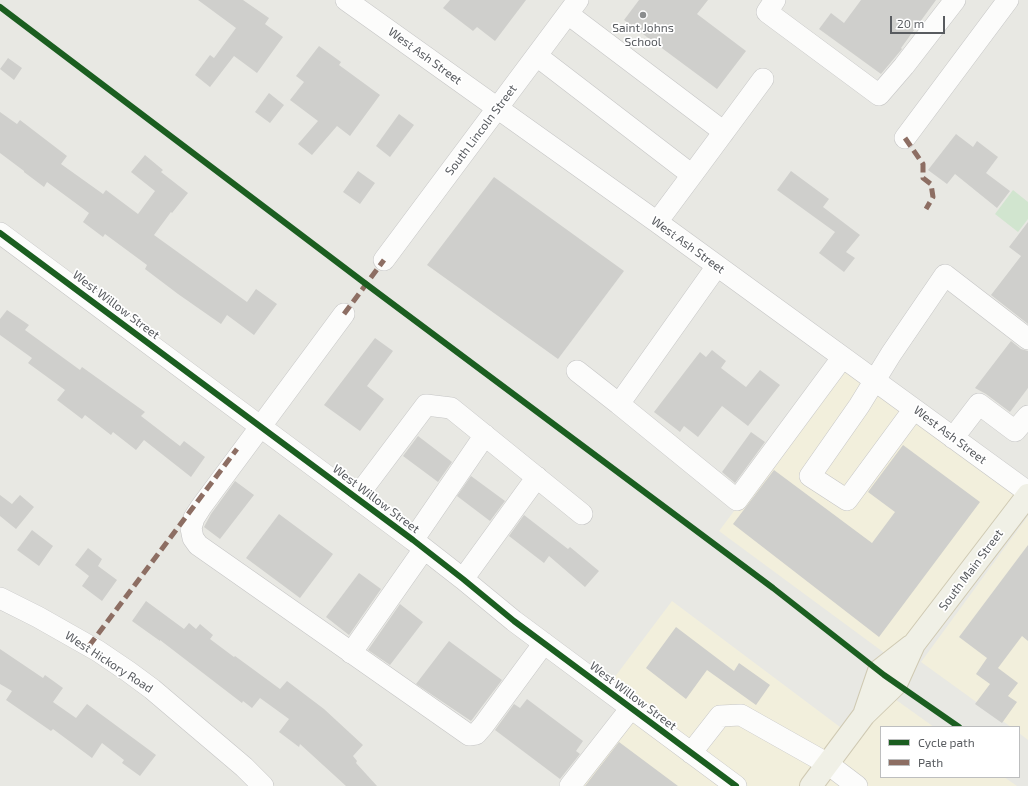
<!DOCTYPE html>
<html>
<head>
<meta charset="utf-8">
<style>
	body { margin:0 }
	#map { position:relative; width:1028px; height:786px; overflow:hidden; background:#e8e8e3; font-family:"Exo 2",sans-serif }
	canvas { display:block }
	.legend { position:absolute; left:880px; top:726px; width:140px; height:52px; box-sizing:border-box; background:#fff; border:1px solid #bdbebf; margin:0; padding:5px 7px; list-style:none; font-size:12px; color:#595c60 }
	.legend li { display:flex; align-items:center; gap:8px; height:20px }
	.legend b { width:20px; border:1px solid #bdbebf }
	.scale { position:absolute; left:890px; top:16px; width:55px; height:18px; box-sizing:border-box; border:2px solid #595c60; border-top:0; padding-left:5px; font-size:12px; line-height:14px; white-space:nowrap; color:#595c60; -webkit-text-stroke:3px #fff; paint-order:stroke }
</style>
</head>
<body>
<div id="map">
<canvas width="1028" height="786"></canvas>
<ul class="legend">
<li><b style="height:5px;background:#1b5e20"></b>Cycle path</li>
<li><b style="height:5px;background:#8d6e63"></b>Path</li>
</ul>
<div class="scale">20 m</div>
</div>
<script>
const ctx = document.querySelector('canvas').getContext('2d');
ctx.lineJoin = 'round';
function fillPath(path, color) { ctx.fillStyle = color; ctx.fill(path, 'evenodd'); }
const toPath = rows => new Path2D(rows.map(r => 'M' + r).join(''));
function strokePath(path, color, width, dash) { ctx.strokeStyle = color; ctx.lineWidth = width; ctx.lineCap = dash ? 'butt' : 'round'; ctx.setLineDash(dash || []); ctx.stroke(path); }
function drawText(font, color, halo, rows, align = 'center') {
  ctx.font = font + ' "Exo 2",sans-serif'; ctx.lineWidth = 3.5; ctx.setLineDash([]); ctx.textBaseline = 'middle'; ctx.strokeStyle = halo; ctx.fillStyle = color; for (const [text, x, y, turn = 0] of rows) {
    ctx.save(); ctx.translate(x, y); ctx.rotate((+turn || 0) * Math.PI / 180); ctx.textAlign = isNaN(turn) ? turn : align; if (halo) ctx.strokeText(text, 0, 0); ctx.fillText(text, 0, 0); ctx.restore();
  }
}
fillPath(toPath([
	[843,367,1017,494,894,660,719,531],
	[1028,516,1028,740,1019,733,1019,727,1011,727,921,662],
	[672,601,844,730,802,786,748,786,611,682],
	[892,697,934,727,881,727,881,777,1004,777,1017,786,826,786],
	[618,707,724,786,559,786]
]), '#f2efdc');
fillPath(toPath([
	[1013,190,1028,202,1028,219,1018,232,995,214]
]), '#d1e5cf');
fillPath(toPath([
	[198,0,243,0,269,18,265,24,283,37,257,73,234,56,210,87,195,75,210,55,214,58,236,28],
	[450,0,526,0,495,41,477,27,473,31,443,8],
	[639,0,708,0,697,14,746,51,717,89,624,20],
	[861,0,936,0,901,48,902,49,881,74,819,29,831,13,844,23],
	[319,46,341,62,339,65,380,95,350,136,337,126,312,155,298,144,318,121,290,100,304,82,296,76],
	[8,58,22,68,14,80,0,69],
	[269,93,284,105,270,123,255,112],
	[0,112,17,124,20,120,67,156,61,164,103,194,106,190,138,214,155,191,131,172,145,155,163,170,161,172,188,193,172,213,171,212,154,235,247,302,256,289,277,304,254,335,227,315,221,324,178,294,145,269,147,265,105,234,103,237,83,222,89,213,47,182,44,187,24,172,24,171,0,153],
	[399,114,414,125,390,157,376,146],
	[956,134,973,147,977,141,998,157,986,173,1010,191,997,208,955,174,947,184,928,170],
	[358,171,375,183,360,204,343,192],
	[791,171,829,199,823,207,860,235,846,252,855,258,844,272,819,253,835,232,777,190],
	[494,177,624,271,558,359,427,265],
	[1028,222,1028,324,991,295,1021,256,1009,247],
	[7,310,29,325,25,330,80,370,82,367,145,412,141,416,180,446,184,441,205,457,191,477,144,440,136,450,113,432,111,435,85,415,82,419,57,400,65,390,28,363,32,358,0,335,0,319],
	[375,338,393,351,367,386,384,399,360,431,324,405],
	[1011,341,1021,349,1028,351,1028,388,1010,412,986,394,975,388],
	[712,350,726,361,721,368,746,387,760,370,780,385,748,426,722,406,698,437,684,426,680,432,654,412,700,352,706,357],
	[751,432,765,442,735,483,722,472],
	[418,436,452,462,438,482,403,456],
	[903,445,980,502,879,637,733,524,774,470,872,543,895,512,868,492],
	[471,476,505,501,490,521,457,496],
	[235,481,254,495,220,539,204,527,211,514],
	[0,495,12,504,20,495,34,507,16,529,0,516],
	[279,514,333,554,300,598,246,558],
	[524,515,568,549,570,547,599,571,585,587,549,556,544,563,509,536],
	[32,530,53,546,39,566,17,550],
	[1028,545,1028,641,1022,636,998,668,1018,683,1008,696,1017,702,1002,723,975,704,990,684,976,674,987,658,959,637],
	[88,548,102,559,98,566,117,580,102,601,82,586,89,576,75,565],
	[359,573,381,589,349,635,326,617],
	[146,601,184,629,189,623,196,629,200,624,213,635,210,639,234,657,235,656,280,689,287,681,324,709,363,745,353,756,357,761,356,763,377,786,346,786,300,744,299,747,279,732,289,719,260,698,252,708,243,701,242,703,160,640,160,641,132,621],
	[400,604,423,622,390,665,368,650],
	[676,627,734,671,739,663,770,685,756,705,707,670,686,699,646,668],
	[449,641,502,680,471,721,416,684],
	[0,649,43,678,45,675,63,688,53,702,76,718,87,704,156,755,140,776,122,763,124,760,102,743,92,758,53,729,51,731,6,700,12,691,0,684],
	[527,699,583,741,576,751,580,754,560,779,495,730,514,704,520,708],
	[619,742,678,786,585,786]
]), '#cfcfcc');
const minor = toPath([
	[346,0,657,222,1028,492],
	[775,0,767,12,879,95,904,66,955,0],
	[568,14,724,132],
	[537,56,692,175,763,79],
	[905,138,1008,0],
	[657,222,692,175],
	[0,233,413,540,463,579,514,621,736,786],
	[384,260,578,0],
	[344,314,201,507,194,518,191,528,193,538,198,545,469,735,476,734,483,726,544,643],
	[577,371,619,404,717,266],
	[619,404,737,500,842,358],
	[914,409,847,500,810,476,859,406,891,354,945,275,1028,339],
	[953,438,979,404,1015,431,1028,416],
	[356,498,426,405,451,408,582,514],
	[413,540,485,435],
	[463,579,537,477],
	[0,598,38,617,98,651,129,672,152,689,244,767,263,786],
	[351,653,424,549],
	[691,753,720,716,741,715,828,764,857,786],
	[570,786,631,708]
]);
const major = toPath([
	[865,712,879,671,911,646],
	[811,786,864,715,896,684,914,644,1028,495]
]);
strokePath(minor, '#c5c5c5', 22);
strokePath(major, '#cfc9b2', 24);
strokePath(minor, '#fcfcfb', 21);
strokePath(major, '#f0f0e6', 22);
strokePath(toPath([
	[905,138,923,164,923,178,931,184,933,197,926,209],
	[344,314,384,260],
	[89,646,237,449]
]), '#8d6e63', 5, [10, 5]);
strokePath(toPath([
	[0,7,366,284,773,588,884,675,959,727],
	[0,233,413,540,463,579,514,621,736,786]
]), '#1b5e20', 6);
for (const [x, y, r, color] of [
	[643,15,4,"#8b8d8e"]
]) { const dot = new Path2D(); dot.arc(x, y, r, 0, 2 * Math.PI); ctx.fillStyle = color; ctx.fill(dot); strokePath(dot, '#fff', 1.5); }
drawText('12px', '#595c60', '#fff', [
	["Saint Johns",643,28],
	["School",643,42]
]);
drawText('12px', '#595c60', '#fff', [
	["West Ash Street",425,56,36],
	["South Lincoln Street",481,130,-53],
	["West Ash Street",688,245,36],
	["West Willow Street",116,305,37],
	["West Ash Street",950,435,37],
	["West Willow Street",376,499,37],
	["South Main Street",971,570,-53],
	["West Hickory Road",109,662,33],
	["West Willow Street",633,696,37]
]);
</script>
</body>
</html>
